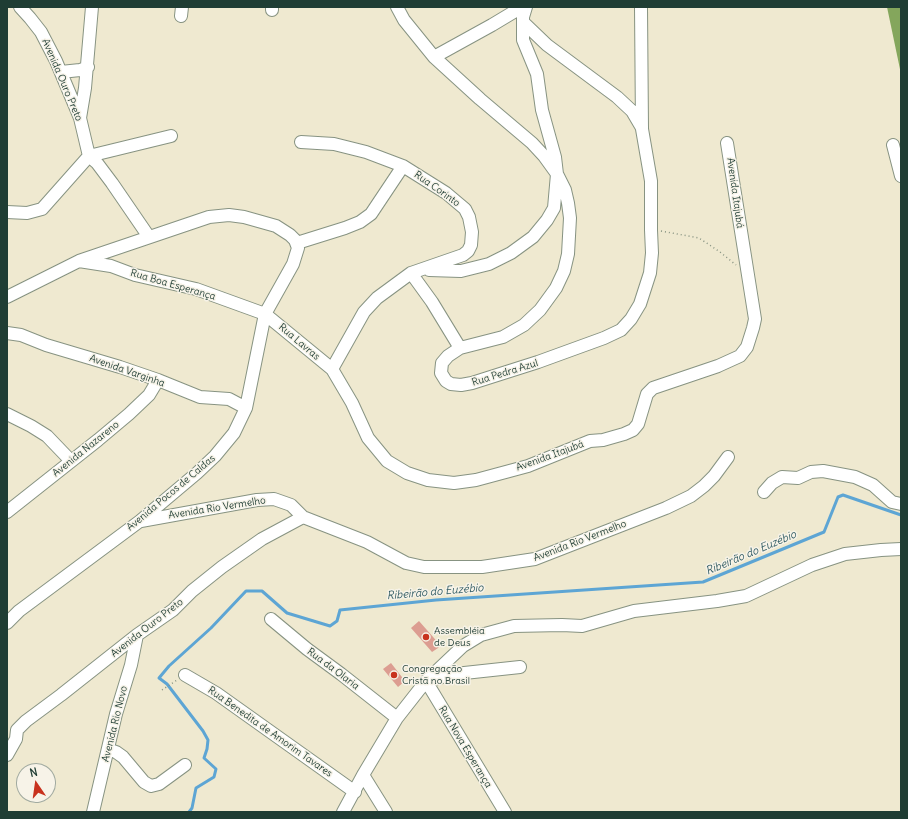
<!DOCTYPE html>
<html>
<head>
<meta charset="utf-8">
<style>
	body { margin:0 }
	#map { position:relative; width:908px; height:819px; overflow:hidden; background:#efe9d0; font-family:Delius,sans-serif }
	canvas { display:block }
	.frame { position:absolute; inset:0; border:8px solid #1f3d34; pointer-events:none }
	.north { position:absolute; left:16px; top:763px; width:40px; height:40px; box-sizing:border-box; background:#f7f3e8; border:1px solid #a1aaa0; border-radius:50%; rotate:347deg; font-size:11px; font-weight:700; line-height:16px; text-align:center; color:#1f3d34 }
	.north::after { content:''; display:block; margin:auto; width:14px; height:18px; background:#c8321e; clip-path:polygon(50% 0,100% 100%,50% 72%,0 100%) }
</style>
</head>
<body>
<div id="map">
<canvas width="908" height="819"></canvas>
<div class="frame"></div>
<div class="north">N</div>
</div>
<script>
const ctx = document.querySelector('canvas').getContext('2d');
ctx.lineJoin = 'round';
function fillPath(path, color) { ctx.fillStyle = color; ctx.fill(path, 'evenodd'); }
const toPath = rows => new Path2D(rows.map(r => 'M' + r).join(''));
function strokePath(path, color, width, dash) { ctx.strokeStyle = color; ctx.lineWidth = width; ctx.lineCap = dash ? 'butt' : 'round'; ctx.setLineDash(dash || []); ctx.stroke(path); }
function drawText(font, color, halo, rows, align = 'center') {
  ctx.font = font + ' Delius,sans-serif'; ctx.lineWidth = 3; ctx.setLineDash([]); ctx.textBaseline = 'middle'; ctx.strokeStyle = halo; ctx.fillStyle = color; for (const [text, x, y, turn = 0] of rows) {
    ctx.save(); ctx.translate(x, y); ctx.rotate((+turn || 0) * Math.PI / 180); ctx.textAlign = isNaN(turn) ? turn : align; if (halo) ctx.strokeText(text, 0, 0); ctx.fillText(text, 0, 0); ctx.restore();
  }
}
fillPath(toPath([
	[887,7,901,7,901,74]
]), '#84a65c');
strokePath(toPath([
	[189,812,192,808,196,788,214,777,216,769,204,758,207,749,208,740,203,731,167,684,159,678,169,666,211,628,246,591,262,591,287,613,330,626,337,621,340,610,436,600,703,582,824,532,838,497,843,495,901,515]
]), '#5da5d4', 3);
fillPath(toPath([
	[419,621,441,646,432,652,411,628],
	[391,663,405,681,398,687,383,669]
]), '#dc9d91');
const minor = toPath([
	[20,7,30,18,41,32,56,61,80,118,89,156,97,163,112,183,149,237],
	[272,7,272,10],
	[397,7,404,20,434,57,480,99,532,143,544,156,557,174,565,190,568,203,570,218,568,254,564,271,556,288,540,310,524,325,503,337,460,348,448,356,442,363,441,373,446,381,451,384,461,385,472,383,538,362,604,338,621,330,631,319,640,304,650,273,652,253,651,230,651,181,642,129,641,7],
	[181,16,182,7],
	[523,22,547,45,617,97,632,111,642,128],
	[434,57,492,25,522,7],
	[61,72,80,70,88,67],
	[80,118,85,88,92,7],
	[301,142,334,144,366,152,403,166,446,193,465,209,469,217,472,232,471,245,468,251,463,255,411,273,377,298,364,312,332,369],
	[893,145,901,176],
	[7,212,27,213,42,209,89,156,171,136],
	[297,243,345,228,360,222,371,214,403,166],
	[79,261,111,266,135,275,196,289,265,314,332,369,352,403,368,438,387,461,407,473,428,480,454,483,476,480,528,466,590,441,603,440,624,434,633,430,638,424,647,394,653,388,718,366,740,356,747,347,753,328,755,319,727,143],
	[429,270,461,271,489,264,511,253,533,237,547,220,554,208,557,174,555,157,542,110,537,74,523,40,523,17,526,7],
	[411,273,432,302,460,348],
	[7,297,79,261,209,217,229,215,244,217,276,226,290,235,295,240,298,248,293,264,265,314,246,408,234,433,215,456,197,473,140,521,19,611,7,623],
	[7,333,21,335,46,345,120,367,158,380,200,397,229,399,246,408],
	[7,414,31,426,47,436,71,461],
	[764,492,772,483,782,477,798,478,811,472,823,471,855,477,873,485,892,502,901,504],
	[7,512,98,440,129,414,149,395,158,380],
	[141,521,257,500,274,499,291,505,303,517,367,542,406,563,424,567,482,567,535,559,666,508,691,496,704,486,714,476,728,457],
	[271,619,307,649,341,674,397,718],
	[185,675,216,693,355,792],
	[108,749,116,752,123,757,144,782,151,786,159,784,185,765],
	[7,755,16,739,17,730,26,721,61,695,137,635,173,610,192,591,222,567,262,539,303,517],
	[363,775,386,812],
	[93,812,116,714,131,665,137,635],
	[343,812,363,775,397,718,426,681,463,646,481,635,514,626,562,625,582,626,634,611,717,601,746,596,812,565,845,554,881,550,901,549],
	[505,812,426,681,455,674,520,667]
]);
strokePath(minor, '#879382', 14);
strokePath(toPath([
	[661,231,699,238,720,252,736,265],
	[162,690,177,680]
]), '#879382', 1.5, [1, 3]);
strokePath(minor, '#fff', 12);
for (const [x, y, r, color] of [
	[426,637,4,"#c8321e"],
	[394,675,4,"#c8321e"]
]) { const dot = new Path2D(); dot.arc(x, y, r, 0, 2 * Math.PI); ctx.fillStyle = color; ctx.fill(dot); strokePath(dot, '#f7f3e8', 1.5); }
drawText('10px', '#1f3d34', '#f7f3e8', [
	["Avenida Ouro Preto",62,80,67],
	["Rua Corinto",437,189,35],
	["Avenida Itajubá",735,193,82],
	["Rua Boa Esperança",173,285,16],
	["Rua Lavras",299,342,40],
	["Avenida Varginha",127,371,19],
	["Rua Pedra Azul",505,373,-17],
	["Avenida Nazareno",86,449,-39],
	["Avenida Itajubá",550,456,-20],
	["Avenida Pocos de Caldas",171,493,-40],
	["Avenida Rio Vermelho",217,508,-9],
	["Avenida Rio Vermelho",580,541,-21],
	["Avenida Ouro Preto",147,628,-38],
	["Rua da Olaria",333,669,37],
	["Avenida Rio Novo",115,724,-76],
	["Rua Benedita de Amorim Tavares",270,732,35],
	["Rua Nova Esperança",465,747,59]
]);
drawText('10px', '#1f3d34', '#f7f3e8', [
	["Assembléia",434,631],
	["de Deus",434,643],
	["Congregação",402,669],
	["Cristã no Brasil",402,681]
], 'left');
drawText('italic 11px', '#325c64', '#f7f3e8', [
	["Ribeirão do Euzébio",751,553,-23],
	["Ribeirão do Euzébio",435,592,-5]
]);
</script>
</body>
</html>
